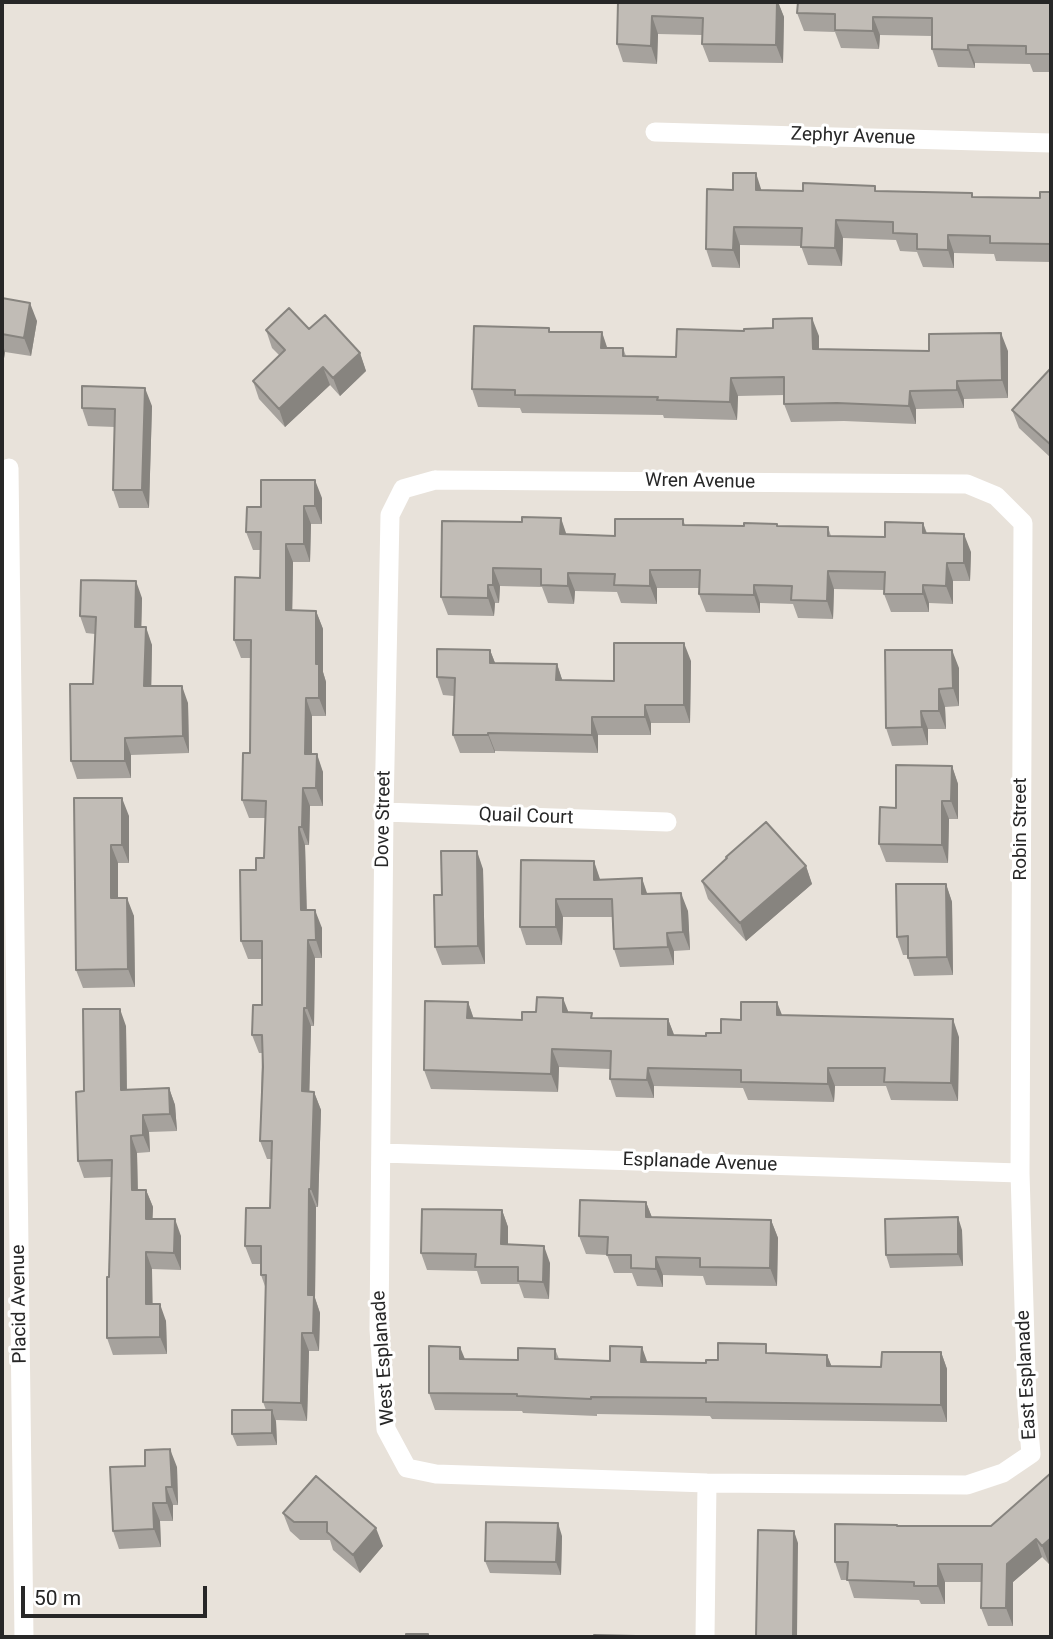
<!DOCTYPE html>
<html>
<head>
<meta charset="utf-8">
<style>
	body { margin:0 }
	#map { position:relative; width:1053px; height:1639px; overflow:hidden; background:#e8e2da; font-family:Roboto,sans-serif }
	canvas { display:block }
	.frame { position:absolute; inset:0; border:4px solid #272727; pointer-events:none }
	.scale { position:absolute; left:21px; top:1586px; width:186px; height:32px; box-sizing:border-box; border:4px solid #272727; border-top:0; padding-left:9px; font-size:21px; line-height:24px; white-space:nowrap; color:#272727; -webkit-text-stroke:5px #fff; paint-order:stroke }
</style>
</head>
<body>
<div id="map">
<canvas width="1053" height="1639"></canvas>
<div class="frame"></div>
<div class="scale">50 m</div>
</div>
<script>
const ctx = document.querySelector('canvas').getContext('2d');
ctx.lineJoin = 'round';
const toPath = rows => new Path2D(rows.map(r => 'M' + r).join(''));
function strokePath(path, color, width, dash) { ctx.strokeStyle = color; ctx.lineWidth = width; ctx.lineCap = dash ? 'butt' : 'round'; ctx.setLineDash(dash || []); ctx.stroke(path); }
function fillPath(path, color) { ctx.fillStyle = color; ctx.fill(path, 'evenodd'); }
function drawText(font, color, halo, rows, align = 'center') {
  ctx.font = font + ' Roboto,sans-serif'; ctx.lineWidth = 6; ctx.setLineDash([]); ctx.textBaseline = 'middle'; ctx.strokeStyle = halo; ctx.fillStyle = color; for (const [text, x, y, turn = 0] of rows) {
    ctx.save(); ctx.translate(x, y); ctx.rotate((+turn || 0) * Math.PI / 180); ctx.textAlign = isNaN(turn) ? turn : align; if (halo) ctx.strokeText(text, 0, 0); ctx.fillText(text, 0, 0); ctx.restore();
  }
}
strokePath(toPath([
	[655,132,1051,143],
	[9,468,24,1637],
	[435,480,967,484,996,496,1023,523,1020,1173,1027,1407,1031,1454,1003,1473,967,1485,707,1483,436,1474,407,1468,386,1429,379,1329,384,812,390,515,403,489,435,480],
	[384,812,667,822],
	[381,1153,1020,1173],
	[705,1637,707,1483]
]), '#fff', 19);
fillPath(toPath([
	[618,2,778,2,784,17,783,63,709,62,702,44,702,35,658,34,657,64,623,62,617,44],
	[1051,2,1051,72,1033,72,1030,64,975,63,975,68,938,67,932,49,932,36,880,35,879,49,841,48,835,32,804,31,797,13],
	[762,190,876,191,972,193,973,197,1040,198,1051,192,1051,262,996,261,994,254,954,253,954,268,923,267,917,252,900,251,896,240,843,238,842,266,808,265,801,246,740,245,740,268,712,267,706,249],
	[2,298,37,321,31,356,5,352,2,371],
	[309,329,360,353,366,371,340,396,330,385,285,427,259,399,253,381,280,356,272,348,266,330],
	[550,332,608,348,623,348,626,356,676,357,819,336,819,349,929,351,1008,351,1008,398,964,399,964,408,916,409,916,424,844,421,791,422,784,404,784,395,738,396,737,420,664,418,663,415,522,413,520,408,478,407,472,389],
	[1051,368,1051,458,1019,428,1012,410],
	[152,406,149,508,119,508,113,490,115,427,88,426,82,408],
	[322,498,322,524,311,524,310,562,293,562,292,611,316,611,323,629,323,672,326,682,326,716,312,716,312,754,323,772,323,806,310,806,309,845,305,845,307,910,322,928,322,958,315,958,314,1026,311,1026,309,1091,314,1092,321,1110,318,1207,316,1207,315,1298,320,1313,319,1351,309,1351,307,1421,276,1420,277,1445,237,1446,232,1434,266,1410,263,1402,266,1289,261,1275,261,1264,252,1264,245,1246,270,1208,271,1159,267,1159,260,1141,262,1053,259,1053,252,1035,262,1005,262,959,248,959,241,941,256,870,264,858,265,818,249,818,242,800,250,753,251,658,241,658,234,640,260,578,261,550,253,550,246,532,261,507],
	[683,519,685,525,744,526,777,524,777,526,828,527,831,536,885,537,923,523,927,533,971,552,970,581,953,581,953,604,929,603,929,612,891,612,884,594,884,590,834,589,833,619,798,618,793,604,760,603,760,613,706,612,699,594,700,588,657,588,657,604,621,603,617,592,575,591,574,604,548,603,542,587,500,586,499,603,495,603,494,616,448,615,441,597,442,521,567,534,615,536],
	[142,598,141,627,152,645,151,686,188,703,189,753,131,755,131,778,77,779,71,761,93,684,95,634,86,633,80,616],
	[490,650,495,663,557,664,562,680,614,681,691,661,690,723,651,723,651,735,598,735,598,753,495,751,495,753,460,753,453,735,454,696,443,695,437,677],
	[959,668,959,706,945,707,946,729,928,729,928,745,892,746,886,728],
	[952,766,958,784,958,819,949,819,948,863,886,862,879,844,896,808],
	[74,798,129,816,129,863,118,863,118,898,134,916,135,987,83,988,76,970],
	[727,858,806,866,812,884,746,941,708,899,702,881],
	[521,860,600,880,648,894,688,911,690,950,674,951,674,965,620,967,614,949,612,917,563,917,562,945,526,945,520,927],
	[483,869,485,964,442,965,435,947,442,895],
	[946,884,952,902,953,975,914,976,908,958,908,955,903,955,897,937],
	[468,1002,474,1019,522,1020,568,1012,593,1018,668,1019,674,1036,706,1036,721,1033,741,1020,782,1015,959,1037,958,1101,891,1100,886,1086,835,1086,834,1102,748,1100,743,1088,654,1086,654,1098,616,1097,610,1079,610,1069,559,1067,558,1092,431,1089,424,1070],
	[126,1026,127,1090,169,1088,175,1105,177,1131,149,1132,150,1152,137,1153,138,1190,146,1190,153,1207,152,1219,181,1236,181,1270,152,1269,152,1304,166,1321,167,1354,113,1355,107,1338,111,1177,84,1178,78,1161,84,1091],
	[646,1202,652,1218,771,1220,778,1238,777,1286,706,1285,703,1276,663,1275,663,1287,637,1286,632,1273,614,1273,607,1255,586,1254,579,1236],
	[502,1210,508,1227,508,1245,550,1263,549,1299,524,1298,519,1284,481,1284,477,1271,427,1270,421,1253],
	[962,1230,963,1266,890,1268,886,1255],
	[555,1349,559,1359,706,1363,718,1360,770,1354,827,1355,831,1366,881,1367,941,1352,947,1369,947,1422,712,1419,710,1416,597,1414,597,1416,523,1413,522,1411,435,1410,429,1393,465,1359,518,1360],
	[177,1467,178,1505,173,1505,173,1521,160,1521,161,1547,119,1549,113,1531],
	[1051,1473,1049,1564,1042,1557,1013,1582,1013,1626,988,1626,981,1608,982,1582,945,1582,945,1604,921,1604,919,1600,854,1598,848,1580,841,1580,835,1562,898,1526,991,1526],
	[316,1476,383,1546,360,1573,333,1550,330,1540,300,1540,290,1531,283,1513],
	[562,1536,561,1575,490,1573,485,1561]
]), '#a6a29d');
fillPath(toPath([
	[777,2,778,2,784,17,783,63,776,45],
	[652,16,658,34,657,64,651,46],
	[873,17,880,35,879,49,873,31],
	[968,45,975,63,975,68,968,50],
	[756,173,762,192,756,190],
	[836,220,843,238,842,266,835,248],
	[734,227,740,245,740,268,733,250],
	[948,235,954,253,954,268,948,250],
	[30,303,37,321,31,356,24,338],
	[812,318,819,336,819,367,813,349],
	[602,332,608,350,601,348],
	[1001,333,1008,351,1008,398,1002,380],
	[2,342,5,352,2,371],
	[360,353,366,371,340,396,333,378],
	[323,367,330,385,285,427,279,409],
	[731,378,738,396,737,420,730,402],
	[957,381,964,399,964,408,957,390],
	[145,388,152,406,149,508,142,490],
	[910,391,916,409,916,424,909,406],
	[315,480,322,498,322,524,315,506],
	[304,506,311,524,310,562,304,544],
	[561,518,567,536,560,534],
	[923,523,929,541,923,533],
	[964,534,971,552,970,581,964,563],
	[286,544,293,562,292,628,286,610],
	[947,563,953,581,953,604,946,586],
	[493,568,500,586,499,603,493,585],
	[650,570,657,588,657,604,650,586],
	[828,571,834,589,833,619,827,601],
	[568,573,575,591,574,604,568,586],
	[136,581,142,598,141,644,135,627],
	[488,585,495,603,494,616,488,598],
	[754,585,760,603,760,613,754,595],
	[923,585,929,603,929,612,923,594],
	[316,611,323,629,323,672,326,682,326,716,319,698,316,664],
	[146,627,152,645,151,703,144,686],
	[684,643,691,661,690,723,684,705],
	[490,650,497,668,490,663],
	[952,650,959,668,959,706,953,688],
	[557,664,563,682,556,680],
	[182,686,188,703,189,753,183,736],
	[939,689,945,707,946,729,939,711],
	[306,698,312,716,312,772,305,754],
	[645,705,651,723,651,735,645,717],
	[921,711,928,729,928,745,922,727],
	[592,717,598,735,598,753,592,735],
	[488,733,495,751,495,753,488,735],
	[125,738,131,755,131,778,125,761],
	[317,754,323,772,323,806,316,788],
	[952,766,958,784,958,819,951,801],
	[303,788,310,806,309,845,302,827],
	[122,798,129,816,129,863,122,845],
	[942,801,949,819,948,863,942,845],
	[299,827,305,845,307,928,301,910],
	[111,845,118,863,118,916,111,898],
	[477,851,483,869,485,964,478,946],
	[594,861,600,879,600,898,594,880],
	[806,866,812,884,746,941,740,923],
	[642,878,648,896,642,894],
	[946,884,952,902,953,975,947,957],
	[681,893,688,911,690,950,683,932],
	[127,898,134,916,135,987,128,969],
	[556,899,563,917,562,945,556,927],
	[315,910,322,928,322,958,316,940],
	[667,933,674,951,674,965,668,947],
	[308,940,315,958,314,1026,307,1008],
	[563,998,570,1016,563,1012],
	[468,1002,474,1020,467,1018],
	[777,1002,784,1020,777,1015],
	[304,1008,311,1026,309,1109,302,1091],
	[120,1009,126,1026,127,1107,121,1090],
	[668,1019,675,1037,668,1035],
	[953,1019,959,1037,958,1101,951,1083],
	[552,1049,559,1067,558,1092,551,1074],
	[648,1068,654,1086,654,1098,647,1080],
	[828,1068,835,1086,834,1102,828,1084],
	[169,1088,175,1105,177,1131,170,1114],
	[314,1092,321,1110,318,1207,311,1189],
	[143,1115,149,1132,150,1152,143,1135],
	[131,1136,137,1153,138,1207,132,1190],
	[309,1189,316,1207,315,1298,320,1313,319,1351,313,1333,308,1295],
	[146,1190,153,1207,152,1236,146,1219],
	[646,1202,653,1220,646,1217],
	[502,1210,508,1227,508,1261,501,1244],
	[958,1217,962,1230,963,1266,958,1254],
	[175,1219,181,1236,181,1270,174,1253],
	[771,1220,778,1238,777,1286,770,1268],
	[544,1246,550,1263,549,1299,543,1282],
	[146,1252,152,1269,153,1321,146,1304],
	[656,1257,663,1275,663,1287,656,1269],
	[160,1304,166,1321,167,1354,160,1337],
	[302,1333,309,1351,307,1421,301,1403],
	[460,1347,467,1364,460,1359],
	[642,1347,648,1364,641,1362],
	[941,1352,947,1369,947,1422,941,1405],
	[827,1355,834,1372,827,1366],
	[272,1410,276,1422,277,1445,272,1433],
	[170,1449,177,1467,178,1505,172,1487],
	[166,1487,173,1505,173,1521,167,1503],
	[153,1503,160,1521,161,1547,154,1529],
	[558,1523,562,1536,561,1575,556,1562],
	[376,1528,383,1546,360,1573,353,1555],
	[794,1531,798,1543,797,1637,793,1637],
	[1051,1538,1051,1562,1049,1564,1042,1546],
	[1036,1539,1042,1557,1013,1582,1013,1626,1006,1608,1007,1564],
	[938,1564,945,1582,945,1604,938,1586]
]), '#87847f');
const building = toPath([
	[618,2,777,2,776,45,702,44,703,18,652,16,651,46,617,44,618,2],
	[798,2,1051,2,1051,54,1026,54,1026,46,968,45,968,50,932,49,932,18,873,17,873,31,835,30,835,14,797,13,798,2],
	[733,173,756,173,756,190,803,191,803,183,875,186,875,191,972,193,972,197,1040,198,1040,192,1051,192,1051,244,990,243,990,236,948,235,948,250,917,249,917,234,893,233,893,222,836,220,835,248,801,247,802,228,734,227,733,250,706,249,707,189,733,190,733,173],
	[2,298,30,303,24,338,2,334,2,298],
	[289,308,309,329,325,315,360,353,333,378,323,367,279,409,253,381,285,350,266,330,289,308],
	[812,318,813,349,929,351,929,334,1001,333,1002,380,957,381,957,390,910,391,909,406,837,403,784,404,784,377,731,378,730,402,657,400,658,397,515,395,515,390,472,389,474,326,549,328,549,332,602,332,601,348,623,348,623,356,676,357,677,329,744,331,744,329,773,328,773,319,812,318],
	[1051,368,1051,445,1012,410,1051,368],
	[82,386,145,388,142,490,113,490,115,409,82,408,82,386],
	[261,480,315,480,315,506,304,506,304,544,286,544,286,610,316,611,316,664,319,664,319,698,306,698,305,754,317,754,316,788,303,788,302,827,299,827,301,910,315,910,316,940,308,940,307,1008,304,1008,302,1091,314,1092,311,1189,309,1189,308,1295,314,1295,313,1333,302,1333,301,1403,263,1402,266,1275,261,1275,261,1246,245,1246,246,1208,270,1208,272,1141,260,1141,263,1067,262,1035,252,1035,253,1005,262,1005,262,941,241,941,240,870,256,870,256,858,264,858,266,801,242,800,243,753,250,753,251,640,234,640,235,577,260,578,261,532,246,532,247,507,261,507,261,480],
	[522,517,561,518,560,534,615,536,615,519,683,519,683,525,744,526,744,523,777,524,777,526,828,527,828,536,885,537,885,522,923,523,923,533,964,534,964,563,947,563,946,586,923,585,923,594,884,594,885,572,828,571,827,601,791,600,792,586,754,585,754,595,699,594,700,570,650,570,650,586,614,585,615,574,568,573,568,586,541,585,541,569,493,568,493,585,488,585,488,598,441,597,442,521,522,522,522,517],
	[81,580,136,581,135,627,146,627,144,686,182,686,183,736,125,738,125,761,71,761,70,684,93,684,96,617,80,616,81,580],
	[614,643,684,643,684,705,645,705,645,717,592,717,592,735,488,733,488,735,453,735,455,678,437,677,437,649,490,650,490,663,557,664,556,680,614,681,614,643],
	[885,650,952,650,953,688,939,689,939,711,921,711,922,727,886,728,885,650],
	[896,765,952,766,951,801,942,801,942,845,879,844,880,807,896,808,896,765],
	[74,798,122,798,122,845,111,845,111,898,127,898,128,969,76,970,74,798],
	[766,822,806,866,740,923,702,881,727,858,726,857,766,822],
	[441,851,477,851,478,946,435,947,434,895,442,895,441,851],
	[521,860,594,861,594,880,642,878,642,894,681,893,683,932,667,933,668,947,614,949,612,899,556,899,556,927,520,927,521,860],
	[896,884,946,884,947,957,908,958,908,936,897,937,896,884],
	[537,997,563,998,563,1012,592,1013,591,1018,668,1019,668,1035,706,1036,706,1033,721,1033,721,1019,741,1020,741,1002,777,1002,777,1015,953,1019,951,1083,884,1082,885,1068,828,1068,828,1084,741,1082,741,1070,648,1068,647,1080,610,1079,611,1051,552,1049,551,1074,424,1070,425,1001,468,1002,467,1018,522,1020,522,1012,536,1012,537,997],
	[83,1009,120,1009,121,1090,169,1088,170,1114,143,1115,143,1135,131,1136,132,1190,146,1190,146,1219,175,1219,174,1253,146,1252,146,1304,160,1304,160,1337,107,1338,107,1277,109,1277,112,1160,78,1161,76,1092,84,1091,83,1009],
	[580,1200,646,1202,646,1217,771,1220,770,1268,700,1267,700,1258,656,1257,656,1269,631,1268,631,1255,607,1255,608,1237,579,1236,580,1200],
	[422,1209,502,1210,501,1244,544,1246,543,1282,518,1281,518,1267,475,1267,476,1254,421,1253,422,1209],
	[958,1217,958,1254,886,1255,885,1219,958,1217],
	[718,1343,766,1344,766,1353,827,1355,827,1366,881,1367,882,1352,941,1352,941,1405,706,1402,706,1398,591,1397,591,1399,517,1396,517,1394,429,1393,429,1346,460,1347,460,1359,518,1360,518,1348,555,1349,555,1359,610,1361,610,1346,642,1347,641,1362,706,1363,706,1360,718,1360,718,1343],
	[232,1410,272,1410,272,1433,232,1434,232,1410],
	[170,1449,172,1487,166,1487,167,1503,153,1503,154,1529,113,1531,110,1467,145,1466,145,1450,170,1449],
	[1051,1473,1051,1538,1042,1546,1036,1539,1007,1564,1006,1608,981,1608,982,1564,938,1564,938,1586,914,1586,914,1582,847,1580,848,1562,835,1562,835,1524,897,1525,897,1526,991,1526,1051,1473],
	[316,1476,376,1528,353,1555,327,1532,327,1522,294,1522,283,1513,316,1476],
	[486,1522,558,1523,556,1562,485,1561,486,1522],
	[758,1530,794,1531,793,1637,756,1637,758,1530],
	[406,1634,428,1634,428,1637,406,1637,406,1634],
	[594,1635,636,1636,636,1637,594,1637,594,1635]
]);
fillPath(building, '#c1bcb6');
strokePath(building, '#87847f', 2);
drawText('19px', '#272727', '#fff', [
	["Zephyr Avenue",853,137,2],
	["Wren Avenue",700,482,1],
	["Quail Court",526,817,2],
	["Dove Street",384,819,-89],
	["Robin Street",1021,829,-90],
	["Esplanade Avenue",700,1163,2],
	["Placid Avenue",20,1304,-91],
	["West Esplanade",384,1358,-94],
	["East Esplanade",1027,1375,-93]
]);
</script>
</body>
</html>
